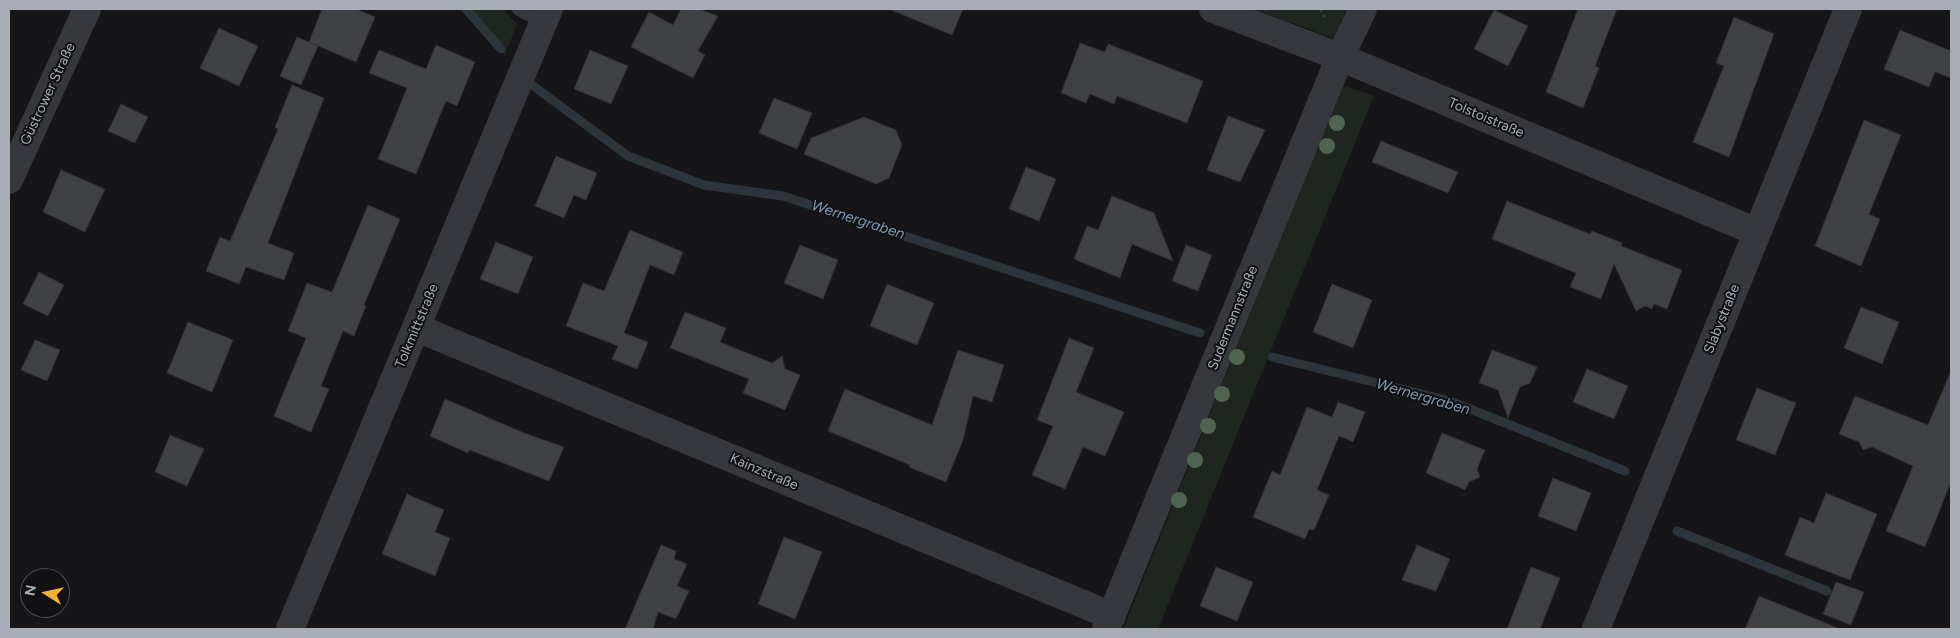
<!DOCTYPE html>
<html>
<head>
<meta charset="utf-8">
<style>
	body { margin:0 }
	#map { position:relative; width:1960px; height:638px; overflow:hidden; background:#161618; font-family:Figtree,sans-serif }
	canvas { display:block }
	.frame { position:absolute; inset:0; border:10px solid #a8adb8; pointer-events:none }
	.north { position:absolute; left:20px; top:568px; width:50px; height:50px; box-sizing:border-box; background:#111113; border:1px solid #4d4f55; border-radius:50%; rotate:280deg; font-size:14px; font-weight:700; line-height:20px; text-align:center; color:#a8adb8 }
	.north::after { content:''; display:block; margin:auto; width:18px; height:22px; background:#f2b134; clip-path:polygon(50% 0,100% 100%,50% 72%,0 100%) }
</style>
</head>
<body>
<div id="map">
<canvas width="1960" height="638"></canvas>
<div class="frame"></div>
<div class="north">N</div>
</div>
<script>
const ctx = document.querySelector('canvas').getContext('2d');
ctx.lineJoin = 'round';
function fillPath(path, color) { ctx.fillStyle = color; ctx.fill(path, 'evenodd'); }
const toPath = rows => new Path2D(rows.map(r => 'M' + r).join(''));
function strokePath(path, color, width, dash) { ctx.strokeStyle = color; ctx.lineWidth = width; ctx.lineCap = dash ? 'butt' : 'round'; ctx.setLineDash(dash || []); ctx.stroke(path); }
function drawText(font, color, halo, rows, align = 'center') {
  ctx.font = font + ' Figtree,sans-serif'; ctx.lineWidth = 4; ctx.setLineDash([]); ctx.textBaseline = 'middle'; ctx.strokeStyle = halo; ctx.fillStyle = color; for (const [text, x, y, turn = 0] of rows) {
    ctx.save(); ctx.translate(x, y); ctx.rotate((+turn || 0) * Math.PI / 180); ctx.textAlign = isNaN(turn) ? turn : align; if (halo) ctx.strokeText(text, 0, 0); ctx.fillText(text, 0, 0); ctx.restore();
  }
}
fillPath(toPath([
	[464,9,503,9,517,24,505,55],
	[1253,9,1347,9,1333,38],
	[1343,85,1374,96,1158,629,1123,629]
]), '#1e261f');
strokePath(toPath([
	[466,9,501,49],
	[532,85,628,156,704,185,783,196,1200,333],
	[1272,357,1450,401,1625,471],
	[1677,531,1827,591]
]), '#2c353c', 9);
const building = toPath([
	[322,9,356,9,375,17,356,62,309,42,322,9],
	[681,9,699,9,718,16,698,51,705,55,693,78,631,47,649,12,673,25,681,9],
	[889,9,963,9,952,35,889,9],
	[1578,9,1617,9,1595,66,1599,68,1583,108,1546,92,1578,9],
	[1494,10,1528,26,1508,66,1474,49,1494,10],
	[1734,17,1774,34,1729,157,1693,142,1724,66,1716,63,1734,17],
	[219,28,258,46,239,86,200,68,219,28],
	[1900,30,1951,51,1951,78,1935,72,1929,87,1884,69,1900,30],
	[297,37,318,46,301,85,280,76,297,37],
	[1080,43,1105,52,1108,44,1203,81,1187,123,1117,96,1114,104,1090,94,1086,103,1061,93,1080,43],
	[436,45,475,62,457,106,446,101,416,174,378,159,407,88,369,73,379,50,426,69,436,45],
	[590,50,628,66,611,104,574,89,590,50],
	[292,85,324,98,268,243,294,253,284,280,246,267,239,284,206,271,220,237,230,241,278,129,275,127,292,85],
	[774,98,812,113,797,149,759,133,774,98],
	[121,104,148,117,135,143,108,131,121,104],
	[1228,116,1265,130,1240,182,1207,170,1228,116],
	[864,117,896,130,902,145,889,178,876,184,804,154,811,138,864,117],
	[1864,120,1901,135,1869,214,1880,219,1861,266,1815,246,1864,120],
	[1381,141,1458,172,1448,193,1372,162,1381,141],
	[556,156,597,173,586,200,574,195,564,218,535,206,556,156],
	[1026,167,1056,179,1039,221,1009,209,1026,167],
	[61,170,105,189,85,232,43,212,61,170],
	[1112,196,1154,213,1173,261,1132,244,1120,278,1074,259,1087,226,1098,230,1112,196],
	[1507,201,1590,234,1592,231,1622,243,1621,246,1682,270,1667,309,1654,304,1652,309,1645,306,1636,311,1614,264,1601,299,1570,287,1576,273,1492,239,1507,201],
	[368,205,400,219,364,305,366,306,354,336,343,331,321,386,329,389,311,432,274,416,306,338,288,331,307,283,332,292,368,205],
	[630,230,683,252,674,275,650,265,624,333,648,342,637,369,612,359,618,346,566,326,583,283,604,291,630,230],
	[496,242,533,257,518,294,480,279,496,242],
	[800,245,838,260,823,299,784,283,800,245],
	[1186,245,1212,255,1198,291,1172,281,1186,245],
	[39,272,64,285,48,316,23,304,39,272],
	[887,284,934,303,917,345,870,326,887,284],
	[1332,284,1372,300,1353,348,1313,332,1332,284],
	[1861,307,1899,322,1882,364,1844,348,1861,307],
	[685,312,726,328,720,342,772,363,782,356,785,369,800,375,785,410,743,393,749,379,670,348,685,312],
	[188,322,233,340,212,392,167,373,188,322],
	[1069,338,1094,348,1076,392,1124,412,1105,456,1083,447,1065,489,1032,475,1053,426,1037,420,1069,338],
	[35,340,60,350,47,381,21,370,35,340],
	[958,350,1004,365,992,402,973,396,963,440,946,482,909,467,910,465,828,431,845,389,932,425,958,350],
	[1492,350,1537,367,1530,383,1520,387,1508,418,1498,390,1479,383,1492,350],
	[1587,369,1628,386,1614,419,1573,402,1587,369],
	[1951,371,1951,482,1925,547,1886,531,1913,466,1872,447,1863,450,1859,442,1839,434,1855,396,1928,425,1951,371],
	[1757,388,1796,403,1775,455,1736,440,1757,388],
	[445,399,524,433,564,447,549,481,475,452,469,450,468,453,430,436,445,399],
	[1338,402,1365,412,1353,442,1339,436,1317,490,1329,495,1314,530,1309,529,1305,539,1253,517,1272,471,1280,475,1307,407,1332,417,1338,402],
	[1442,433,1485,450,1477,469,1480,477,1469,482,1465,490,1426,473,1442,433],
	[170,435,204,449,187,486,155,472,170,435],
	[1553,478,1591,493,1576,531,1538,516,1553,478],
	[1826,493,1877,514,1850,580,1785,555,1800,517,1814,523,1826,493],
	[407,494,444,510,435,532,450,538,435,576,382,554,407,494],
	[784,537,822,552,795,619,758,604,784,537],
	[661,545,676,551,674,559,687,564,677,586,689,591,676,619,658,612,653,629,625,629,661,545],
	[1417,545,1450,559,1436,591,1402,580,1417,545],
	[1216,567,1253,582,1237,621,1200,606,1216,567],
	[1531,567,1560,578,1540,629,1507,629,1531,567],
	[1836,582,1864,592,1851,625,1823,614,1836,582],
	[1759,596,1838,628,1837,629,1745,629,1759,596]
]);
fillPath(building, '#404145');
strokePath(building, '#303034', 1);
strokePath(toPath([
	[1321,9,1325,19]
]), '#3d3f44', 3, [2.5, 4]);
strokePath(toPath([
	[519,9,544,23]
]), '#37383d', 14);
strokePath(toPath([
	[1213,9,1340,57,1757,232],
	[9,180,87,9],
	[417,328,1112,616],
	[290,629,549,9],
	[1106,629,1340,57,1363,9],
	[1596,629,1848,9]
]), '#37383d', 28);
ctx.fillStyle = '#506452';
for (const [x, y] of [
	[1337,123],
	[1327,146],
	[1237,357],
	[1222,394],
	[1208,426],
	[1195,460],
	[1179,500]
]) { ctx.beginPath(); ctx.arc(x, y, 8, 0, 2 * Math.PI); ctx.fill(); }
drawText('14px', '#a8adb8', '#111113', [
	["Güstrower Straße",48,94,-65],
	["Tolstoistraße",1486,118,23],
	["Sudermannstraße",1233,318,-68],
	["Slabystraße",1722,319,-68],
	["Tolkmittstraße",417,326,-67],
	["Kainzstraße",764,472,23]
]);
drawText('italic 15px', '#7f9bb3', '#111113', [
	["Wernergraben",858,220,18],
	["Wernergraben",1423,397,16]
]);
</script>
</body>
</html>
